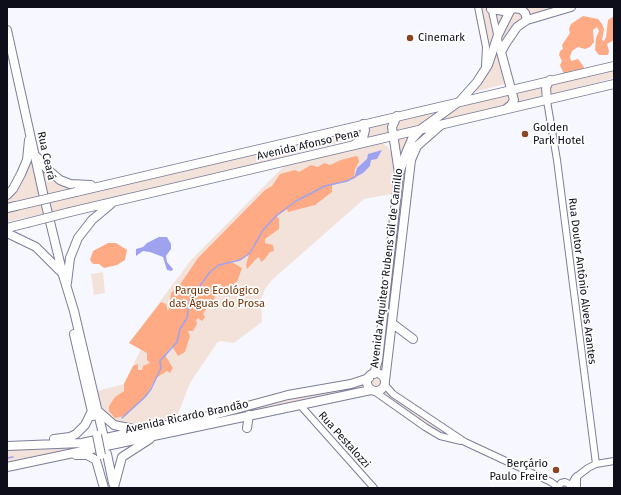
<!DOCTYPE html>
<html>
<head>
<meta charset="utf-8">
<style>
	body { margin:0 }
	#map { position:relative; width:621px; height:495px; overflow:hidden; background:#f7f8ff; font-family:"Fira Sans",sans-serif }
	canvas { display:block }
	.frame { position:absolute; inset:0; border:8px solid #0d0e19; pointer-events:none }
</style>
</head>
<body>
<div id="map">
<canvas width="621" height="495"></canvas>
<div class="frame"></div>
</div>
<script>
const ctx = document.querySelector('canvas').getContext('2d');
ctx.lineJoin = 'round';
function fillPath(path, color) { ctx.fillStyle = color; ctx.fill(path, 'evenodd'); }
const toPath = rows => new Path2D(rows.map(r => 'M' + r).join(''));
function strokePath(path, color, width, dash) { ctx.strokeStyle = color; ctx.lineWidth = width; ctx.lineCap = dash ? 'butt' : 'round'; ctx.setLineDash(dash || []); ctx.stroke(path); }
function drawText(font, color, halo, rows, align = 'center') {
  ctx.font = font + ' "Fira Sans",sans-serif'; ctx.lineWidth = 3.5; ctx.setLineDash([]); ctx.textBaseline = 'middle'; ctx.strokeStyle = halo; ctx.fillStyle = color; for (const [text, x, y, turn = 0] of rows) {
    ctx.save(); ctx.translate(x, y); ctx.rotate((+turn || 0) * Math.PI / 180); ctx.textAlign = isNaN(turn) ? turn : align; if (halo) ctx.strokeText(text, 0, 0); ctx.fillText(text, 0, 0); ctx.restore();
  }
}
fillPath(toPath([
	[482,7,486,7,488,14,506,14,494,40,505,84,474,92,491,67,490,47],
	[514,7,561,7,544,11,503,42,500,37],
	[614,68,614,78,545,96,384,135,345,141,289,155,268,163,7,222,7,210],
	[437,127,425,133,413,149,384,373,381,385,375,387,371,383,399,196,395,139],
	[378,143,384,144,388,147,394,158,395,173,392,194,364,199,272,280,265,289,261,300,262,322,234,343,220,341,217,343,190,383,176,419,157,423,124,426,115,424,103,414,97,391,124,384,141,349,129,343,191,260,285,165],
	[29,145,56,181,89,186,7,206,7,198],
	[103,272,105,293,94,295,91,274],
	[366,381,367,387,7,462,7,449,72,445,280,402,288,397],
	[384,390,386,391,447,433,439,431,425,424,379,391]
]), '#f3e2da');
fillPath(toPath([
	[583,16,598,19,602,24,604,29,602,40,604,41,606,37,608,20,614,16,614,40,607,44,609,51,608,55,599,55,595,50,596,38,599,31,597,27,593,30,594,42,590,47,585,49,578,47,572,51,570,57,571,61,578,59,584,67,582,71,578,72,573,70,571,73,564,74,560,65,562,61,559,55,560,51,563,49,562,45,570,33,569,29,571,24],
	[356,156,358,157,359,162,355,169,354,178,347,181,332,185,332,192,315,205,288,212,287,209,277,216,279,219,279,229,265,239,265,243,273,245,274,251,270,252,264,260,261,262,260,259,258,257,247,269,246,265,249,254,240,260,230,261,242,268,237,282,234,283,235,287,228,292,222,289,221,284,217,284,213,306,206,309,203,314,205,317,202,321,198,318,196,320,197,324,193,331,188,331,190,336,185,352,178,356,172,346,166,353,166,357,173,368,170,373,167,371,156,378,145,397,125,416,115,418,109,411,109,406,115,397,124,391,124,384,133,366,138,364,138,370,142,370,143,366,150,363,147,360,147,353,129,343,161,302,166,304,168,312,171,293,179,286,198,258,265,190,272,186,280,174,295,170,299,172,311,165,318,167,324,163,330,165,341,160],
	[108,243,116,243,127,250,125,260,117,265,104,268,99,264,93,264,90,260,93,251]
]), '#feab85');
fillPath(toPath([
	[382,150,377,159,371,160,370,166,363,173,354,178,357,168,367,159,368,154],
	[159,237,167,237,171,244,171,249,166,256,167,262,173,269,172,271,167,270,163,257,150,252,143,251,136,256,136,249,143,247,147,243]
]), '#9ea2ef');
strokePath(toPath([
	[122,418,145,397,151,389,161,368,160,361,177,342,180,329,187,318,190,300,210,272,219,265,240,260,250,253,263,230,276,216,296,201,325,186,347,181,355,177],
	[7,458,13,457]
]), '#9ea2ef', 1.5);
const minor = toPath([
	[478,7,486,47,485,66],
	[491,7,501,52],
	[547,101,557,160,596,464],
	[385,385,393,394,465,442,551,482,558,487],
	[374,391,425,427,440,436,461,441],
	[300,405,374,488],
	[570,487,575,478,588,468,596,464,614,461],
	[558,488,561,483,565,482,569,484,570,488],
	[577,488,577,476]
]);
const major = toPath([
	[491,9,504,11,512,8,521,9,525,13,527,20],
	[7,30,43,193,63,275,74,311,103,434],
	[547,101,546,87,550,80],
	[506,109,511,105,514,100,501,52,506,43,517,27,527,20,571,7],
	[397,116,392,127,399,173],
	[355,144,363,138,365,130,363,124],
	[37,157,47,169,60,180,70,184,91,185],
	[76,192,614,66],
	[7,195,13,189,21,174,27,160,29,140],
	[7,208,16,206],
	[70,212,614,84],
	[7,228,27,223],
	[7,233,36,247,62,273],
	[67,283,70,258,78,238,92,220,111,204],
	[393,324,413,339],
	[74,334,93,416],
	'367 382a9 9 0 1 1 18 0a9 9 0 1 1-18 0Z',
	[374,374,378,360,399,174,406,153,412,139,421,129,460,101,477,82,488,65,498,35,512,7],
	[385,381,411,160,417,146,441,125],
	[98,411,114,425,133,429],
	[247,428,249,415],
	[54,439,70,437,76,434,85,425,92,411],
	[7,446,82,443,214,415,288,395,351,384,369,378],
	[107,454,113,483],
	[76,455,87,455,96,460,104,488],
	[7,467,371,390],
	[114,487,122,457,150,439]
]);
strokePath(minor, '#7b7d9b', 8);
strokePath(major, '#7b7d9b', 10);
strokePath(minor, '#fff', 6);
strokePath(major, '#fff', 8);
const majorBridge = toPath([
	[16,206,76,192],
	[27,223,70,212],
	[97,435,101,455]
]);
strokePath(majorBridge, '#7b7d9b', 10, []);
strokePath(majorBridge, '#fff', 8);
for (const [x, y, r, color] of [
	[410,38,4,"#8b4520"],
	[525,134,4,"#8b4520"],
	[556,470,4,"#8b4520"]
]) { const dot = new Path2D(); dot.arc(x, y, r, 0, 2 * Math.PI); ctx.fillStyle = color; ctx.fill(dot); strokePath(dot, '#fff', 1.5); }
drawText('11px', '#0d0e19', '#fff', [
	["Cinemark",418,38],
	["Golden",533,128],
	["Park Hotel",533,141],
	["Berçário",548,464,"right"],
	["Paulo Freire",548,477,"right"]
], 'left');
drawText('11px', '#0d0e19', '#fff', [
	["Avenida Afonso Pena",308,145,-13],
	["Rua Ceará",46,156,77],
	["Avenida Arquiteto Rubens Gil de Camillo",387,268,-83],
	["Rua Doutor Antônio Alves Arantes",582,281,83],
	["Avenida Ricardo Brandão",187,417,-12],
	["Rua Pestalozzi",344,440,48]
]);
drawText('11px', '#783104', '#fff', [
	["Parque Ecológico",217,291],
	["das Águas do Prosa",217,304]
]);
</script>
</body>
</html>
